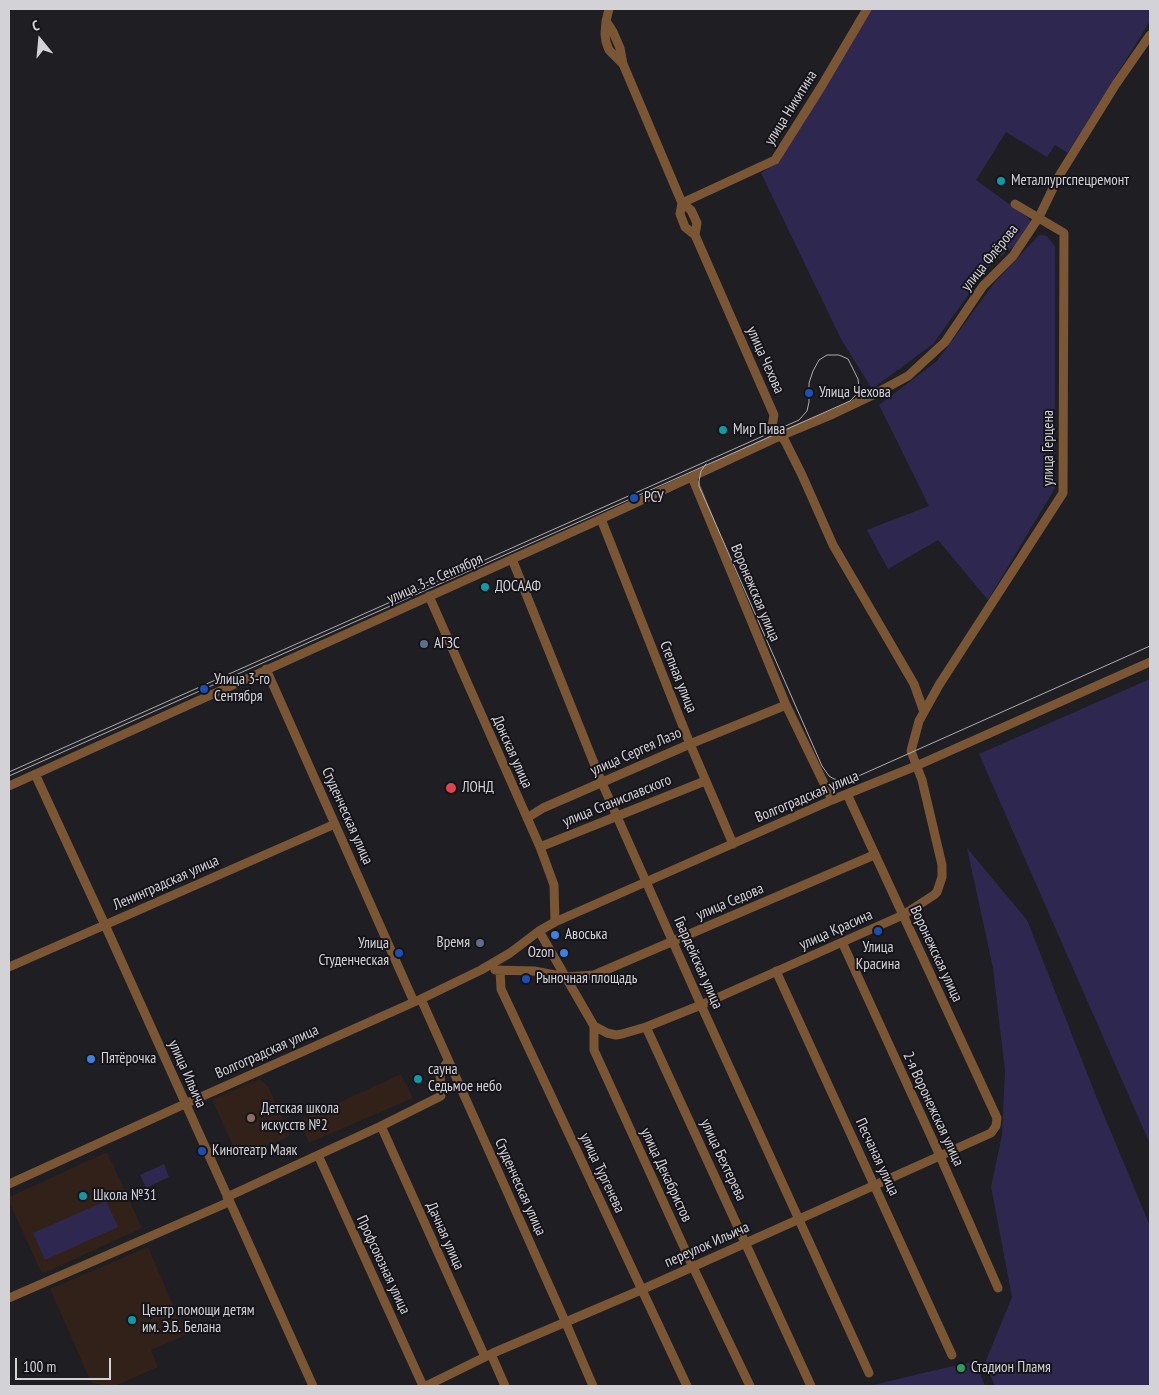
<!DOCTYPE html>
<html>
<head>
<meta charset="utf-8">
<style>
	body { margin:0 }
	#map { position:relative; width:1159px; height:1395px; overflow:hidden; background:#1e1e23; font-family:"PT Sans Narrow",sans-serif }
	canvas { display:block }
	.frame { position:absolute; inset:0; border:10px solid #d3d3d7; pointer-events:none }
	.north { position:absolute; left:15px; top:15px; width:50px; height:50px; -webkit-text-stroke:4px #15141a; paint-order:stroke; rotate:343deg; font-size:14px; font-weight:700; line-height:20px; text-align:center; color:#d3d3d7 }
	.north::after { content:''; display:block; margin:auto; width:18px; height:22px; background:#d3d3d7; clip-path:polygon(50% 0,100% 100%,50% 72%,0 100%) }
	.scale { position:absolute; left:15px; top:1358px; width:96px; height:22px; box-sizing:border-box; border:2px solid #d3d3d7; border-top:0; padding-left:6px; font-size:15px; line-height:18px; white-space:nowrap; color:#d3d3d7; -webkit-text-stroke:4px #15141a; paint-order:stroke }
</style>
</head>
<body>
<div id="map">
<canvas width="1159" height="1395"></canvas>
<div class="frame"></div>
<div class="north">С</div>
<div class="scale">100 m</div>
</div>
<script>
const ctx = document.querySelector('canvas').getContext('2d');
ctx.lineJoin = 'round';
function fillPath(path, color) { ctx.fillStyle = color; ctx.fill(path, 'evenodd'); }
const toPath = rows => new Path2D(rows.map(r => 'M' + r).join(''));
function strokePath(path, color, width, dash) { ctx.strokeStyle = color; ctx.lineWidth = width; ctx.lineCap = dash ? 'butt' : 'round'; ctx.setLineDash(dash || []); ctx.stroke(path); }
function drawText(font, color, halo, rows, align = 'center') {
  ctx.font = font + ' "PT Sans Narrow",sans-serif'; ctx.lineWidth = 4; ctx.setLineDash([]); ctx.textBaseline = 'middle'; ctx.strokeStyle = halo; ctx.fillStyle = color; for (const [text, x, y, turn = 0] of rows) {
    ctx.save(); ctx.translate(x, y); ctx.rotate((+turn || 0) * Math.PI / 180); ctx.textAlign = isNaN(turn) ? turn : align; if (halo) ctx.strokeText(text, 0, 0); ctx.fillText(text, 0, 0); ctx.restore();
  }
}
fillPath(toPath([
	[401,1074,413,1098,309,1143,299,1121],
	[259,1079,268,1086,290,1136,239,1159,212,1100],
	[107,1152,142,1228,42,1274,9,1202,9,1197],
	[148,1247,186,1335,151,1350,158,1367,115,1386,104,1386,91,1382,50,1289]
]), '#312118');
fillPath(toPath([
	[870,9,1150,9,1150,21,1068,153,1055,145,1047,157,1006,132,976,180,1027,217,1037,228,989,266,933,344,872,389,841,339,761,173,779,162],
	[1039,235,1047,236,1055,247,1055,488,988,600,938,540,888,569,867,530,929,506,879,405,937,361,995,282],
	[1150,679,1150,1144,979,754],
	[967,848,1027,920,1096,1096,1150,1226,1150,1386,995,1386,985,1363,1012,1297,991,1187,1002,1135,1005,1071,993,968],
	[164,1164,169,1177,146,1188,140,1175],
	[106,1201,118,1227,45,1260,33,1233],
	[975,1361,985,1386,869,1386,915,1375]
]), '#2e2850');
strokePath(toPath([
	[609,9,606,21,613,32,620,48,623,64,682,203,691,210,697,223,695,235,774,415,772,426,785,441,802,475,833,545,914,684,924,712],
	[606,21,605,34,606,42,609,50,623,64],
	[695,235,685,227,680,214,682,203,775,160,821,87,867,9],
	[692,477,786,705,832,800],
	[601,519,690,744,733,844],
	[512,559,602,783,701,1005,869,1373],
	[429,596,540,847,554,885,555,922],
	[266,669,414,1002],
	[35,774,105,925,313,1386],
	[9,786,601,519,780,436,833,414,871,396,908,376,945,342,983,286,1013,256,1039,217,1059,176,1116,84,1150,35],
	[527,818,543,808,690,744,786,705],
	[540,847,705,781],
	[539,931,594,1026,607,1033,616,1035,622,1034,646,1027,701,1005,903,915,934,895,937,892,942,877,942,865,922,780,911,751,919,721,939,685,1063,493,1064,233,1015,204],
	[842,942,940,1156,998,1288],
	[9,967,335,824],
	[495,970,534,971,566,977,594,975,874,855],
	[500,970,501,989,687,1386],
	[776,971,952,1355],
	[421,999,565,1321,593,1386],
	[594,1026,594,1050,693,1267,750,1386],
	[646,1027,811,1386],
	[381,1126,485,1357],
	[318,1155,423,1386],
	[9,1184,176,1108,421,999,481,970,510,953,539,931,555,922,832,800,916,766,1150,662],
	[227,1197,381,1126,441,1096,440,1073,448,1061],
	[9,1298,229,1202],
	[491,1354,505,1386],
	[426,1386,493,1353,641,1290,991,1133,996,1126,997,1118,847,794]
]), '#7b5635', 9);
strokePath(toPath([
	[706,464,701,471,699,481,699,486,822,766,829,776,834,779,840,780,854,778,1150,646],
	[9,772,799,420,807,411,809,402,809,383,813,371,819,360,827,355,839,355,848,359,858,379,859,389,855,396,850,401,9,776]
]), '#adadb1', 1);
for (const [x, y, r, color] of [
	[1001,181,5,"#0f9aa8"],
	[809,393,5,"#1a4fb4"],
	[723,430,5,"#0f9aa8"],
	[634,498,5,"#1a4fb4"],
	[485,587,5,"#0f9aa8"],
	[424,644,5,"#5c6f8a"],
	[204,689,5,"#1a4fb4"],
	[451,788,6,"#e0444e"],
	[878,931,5,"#1a4fb4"],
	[555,935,5,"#3f7fe0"],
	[480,943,5,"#5c6f8a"],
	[399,953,5,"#1a4fb4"],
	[564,953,5,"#3f7fe0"],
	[526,979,5,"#1a4fb4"],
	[91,1059,5,"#3f7fe0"],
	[418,1079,5,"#0f9aa8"],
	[251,1118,5,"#8d6e63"],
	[202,1151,5,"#1a4fb4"],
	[83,1196,5,"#0f9aa8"],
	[132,1320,5,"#0f9aa8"],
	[961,1368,5,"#2e9e5b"]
]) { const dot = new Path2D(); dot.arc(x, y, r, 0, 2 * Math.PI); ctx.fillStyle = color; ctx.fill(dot); strokePath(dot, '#15141a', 2); }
drawText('15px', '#d3d3d7', '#15141a', [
	["улица Никитина",791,108,-58],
	["улица Флёрова",990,258,-51],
	["улица Чехова",765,360,66],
	["улица Герцена",1049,448,-90],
	["улица 3-е Сентября",435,579,-24],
	["Воронежская улица",755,593,67],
	["Степная улица",678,677,68],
	["Донская улица",512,752,66],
	["улица Сергея Лазо",636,752,-24],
	["Волгоградская улица",807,797,-23],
	["улица Станиславского",617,801,-22],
	["Студенческая улица",347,816,66],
	["Ленинградская улица",166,883,-24],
	["улица Седова",730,902,-23],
	["улица Красина",836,930,-24],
	["Воронежская улица",936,954,65],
	["Гвардейская улица",698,963,66],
	["Волгоградская улица",267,1052,-24],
	["улица Ильича",187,1074,66],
	["2-я Воронежская улица",933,1109,65],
	["Песчаная улица",877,1157,65],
	["улица Бехтерева",723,1160,65],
	["улица Тургенева",602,1173,65],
	["улица Декабристов",666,1175,65],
	["Студенческая улица",520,1187,66],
	["Дачная улица",445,1236,66],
	["переулок Ильича",707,1245,-24],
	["Профсоюзная улица",383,1265,65]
]);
drawText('15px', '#d3d3d7', '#15141a', [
	["Металлургспецремонт",1011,181],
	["Улица Чехова",819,393],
	["Мир Пива",733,430],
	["РСУ",644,498],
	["ДОСААФ",495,587],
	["АГЗС",434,644],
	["Улица 3-го",214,680],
	["Сентября",214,697],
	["ЛОНД",462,788],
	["Авоська",565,935],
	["Время",470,943,"right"],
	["Улица",389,944,"right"],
	["Студенческая",389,961,"right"],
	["Улица",878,948,"center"],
	["Красина",878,965,"center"],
	["Ozon",554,953,"right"],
	["Рыночная площадь",536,979],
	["Пятёрочка",101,1059],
	["сауна",428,1070],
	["Седьмое небо",428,1087],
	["Детская школа",261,1109],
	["искусств №2",261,1126],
	["Кинотеатр Маяк",212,1151],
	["Школа №31",93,1196],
	["Центр помощи детям",142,1311],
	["им. Э.Б. Белана",142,1328],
	["Стадион Пламя",971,1368]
], 'left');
</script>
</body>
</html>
